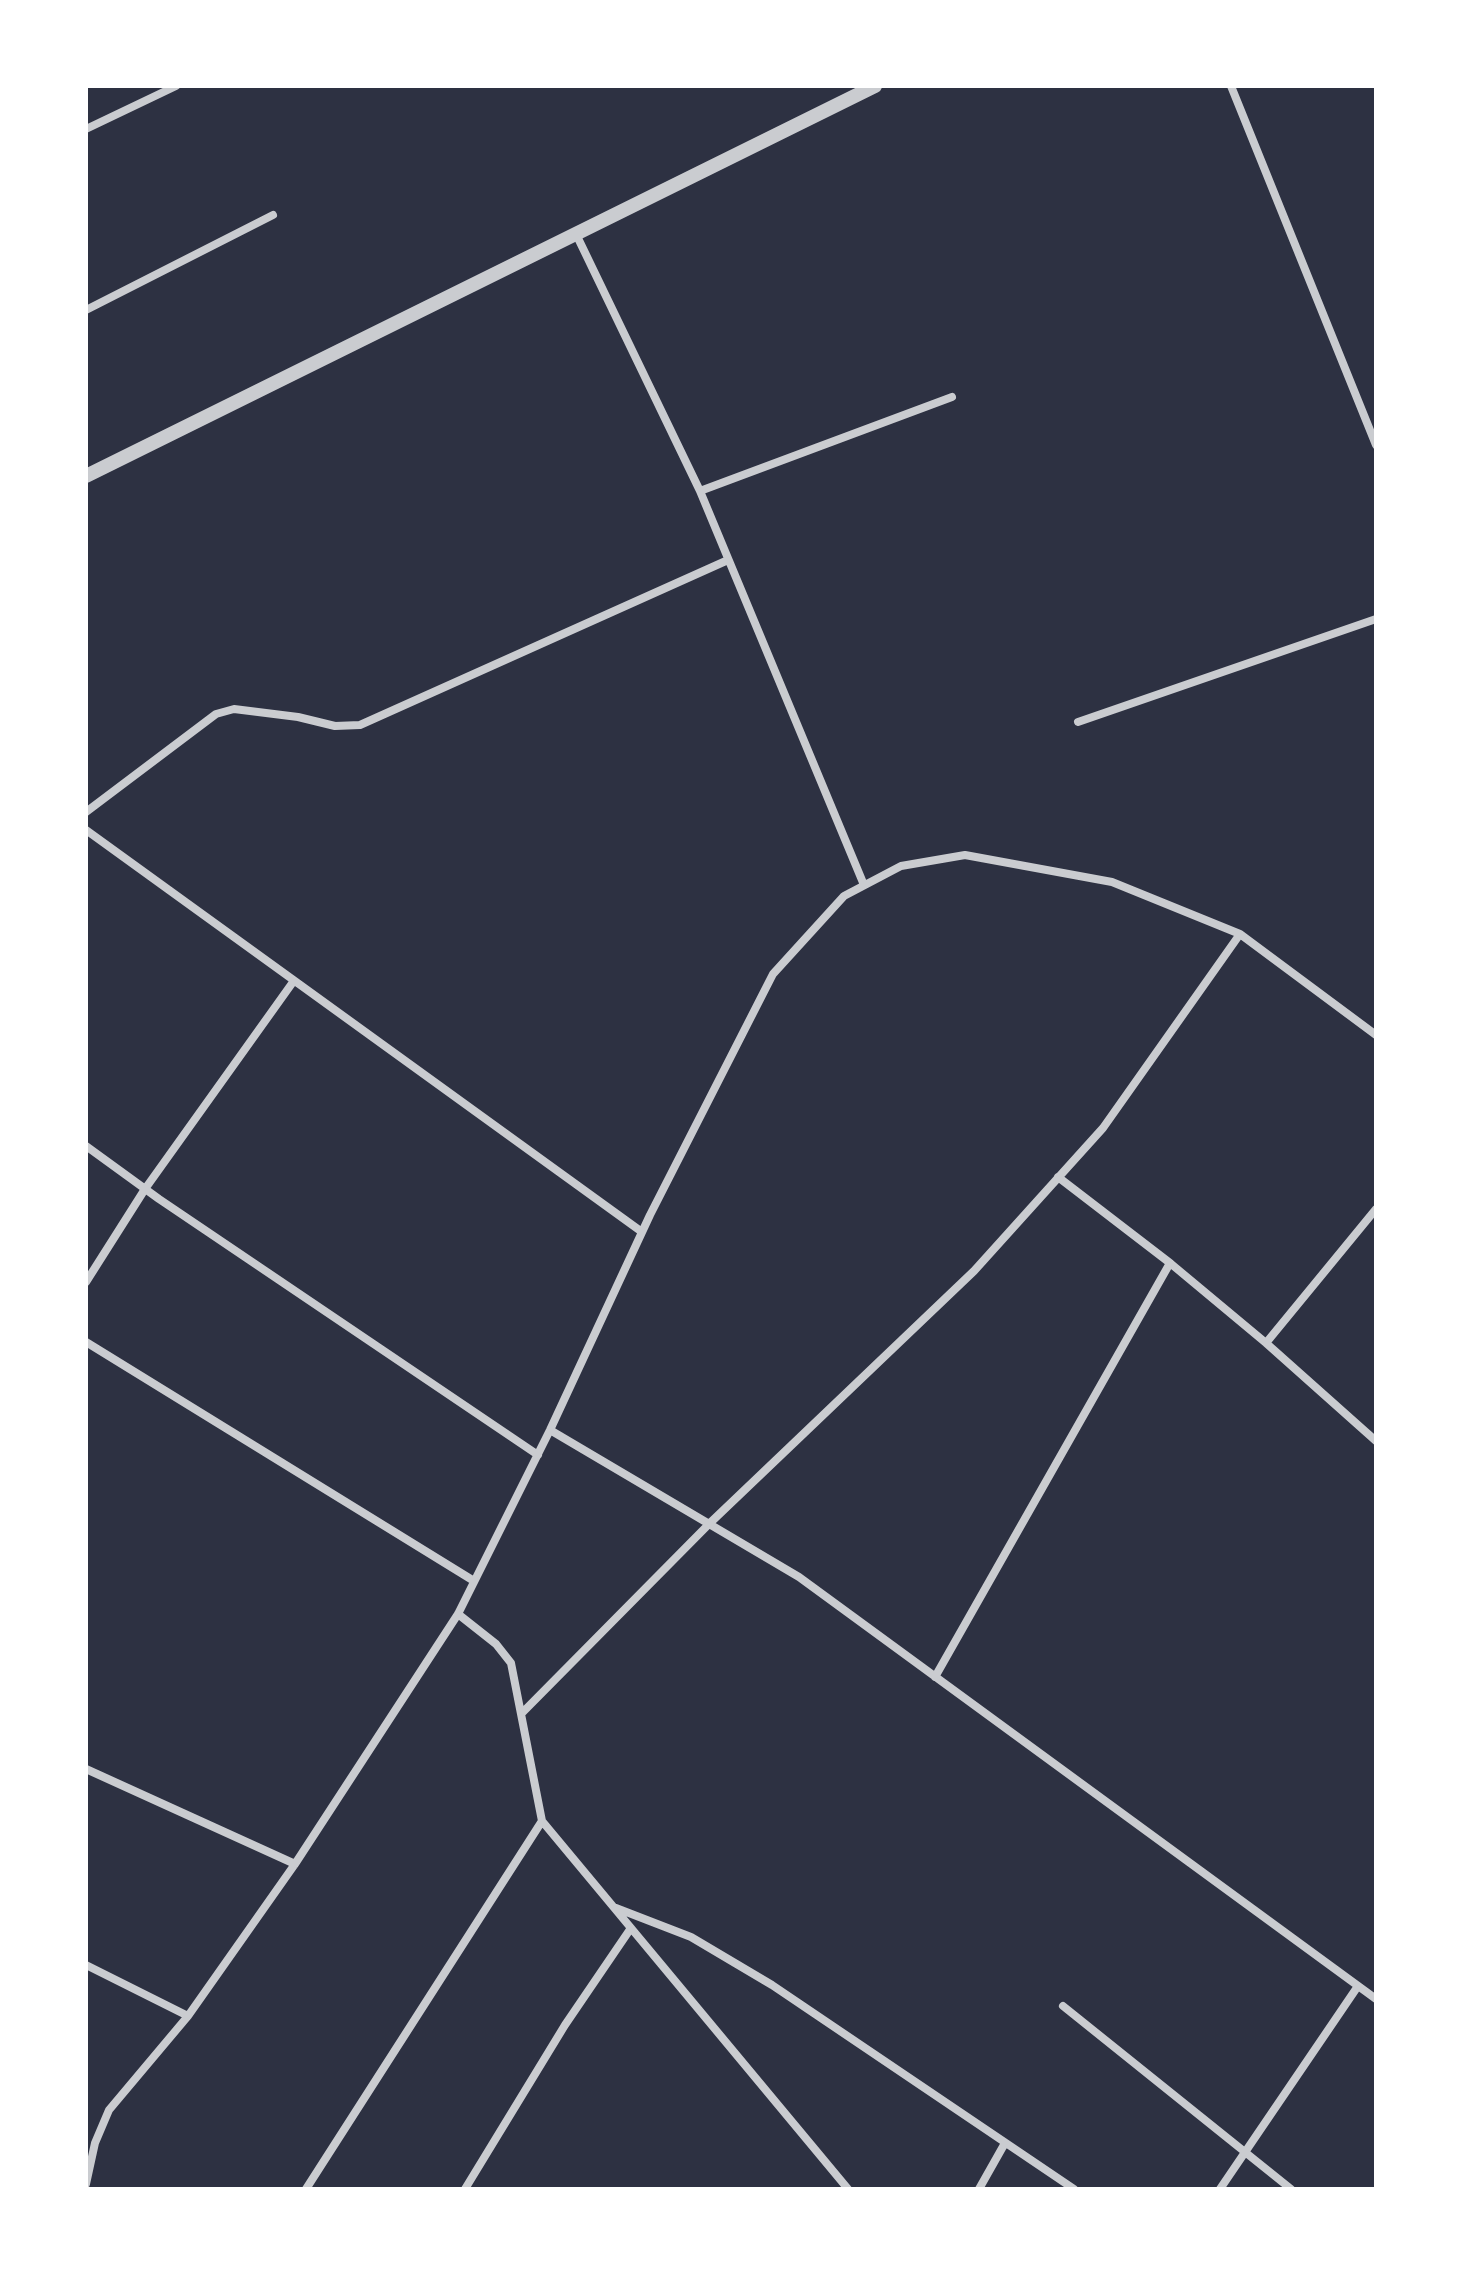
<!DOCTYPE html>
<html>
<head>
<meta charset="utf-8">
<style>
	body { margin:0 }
	#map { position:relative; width:1462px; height:2275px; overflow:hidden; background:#2d3142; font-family:"Fira Sans",sans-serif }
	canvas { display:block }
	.frame { position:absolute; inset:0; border:88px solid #fff; pointer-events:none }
</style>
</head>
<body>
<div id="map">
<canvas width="1462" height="2275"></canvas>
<div class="frame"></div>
</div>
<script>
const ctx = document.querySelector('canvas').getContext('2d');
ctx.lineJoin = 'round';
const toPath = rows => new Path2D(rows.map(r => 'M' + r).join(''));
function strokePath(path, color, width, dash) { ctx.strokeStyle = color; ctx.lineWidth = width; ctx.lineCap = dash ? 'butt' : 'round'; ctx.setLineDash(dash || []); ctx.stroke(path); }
strokePath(toPath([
	[1231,86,1376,445],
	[86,129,176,86],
	[576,234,700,491,864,885],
	[86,310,273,215],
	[700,491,952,397],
	[1078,722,1376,619],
	[86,812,216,714,234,709,298,717,335,726,360,725,728,560],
	[86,830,642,1232],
	[86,1146,159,1199,538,1455],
	[1058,1177,1170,1263,1266,1343,1376,1441],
	[86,1282,145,1189,293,982],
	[86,1342,474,1581],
	[1266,1343,1376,1209],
	[550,1430,799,1577,1376,1999],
	[458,1614,496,1644,511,1663,542,1821,848,2189],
	[935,1677,1170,1263],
	[522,1713,710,1523,974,1271,1103,1128,1240,934],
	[86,1769,295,1864],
	[616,1908,691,1937,772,1985,1074,2189],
	[86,1965,188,2016],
	[1063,2006,1291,2189],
	[86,2184,95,2143,109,2110,188,2016,295,1864,458,1614,550,1430,650,1215,773,974,844,896,901,866,965,855,1112,882,1240,934,1376,1035],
	[306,2189,542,1821],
	[465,2189,565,2025,631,1928],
	[979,2189,1005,2143],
	[1220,2189,1358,1986]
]), '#caccd0', 8);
strokePath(toPath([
	[86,476,875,86]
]), '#caccd0', 14);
</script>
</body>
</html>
